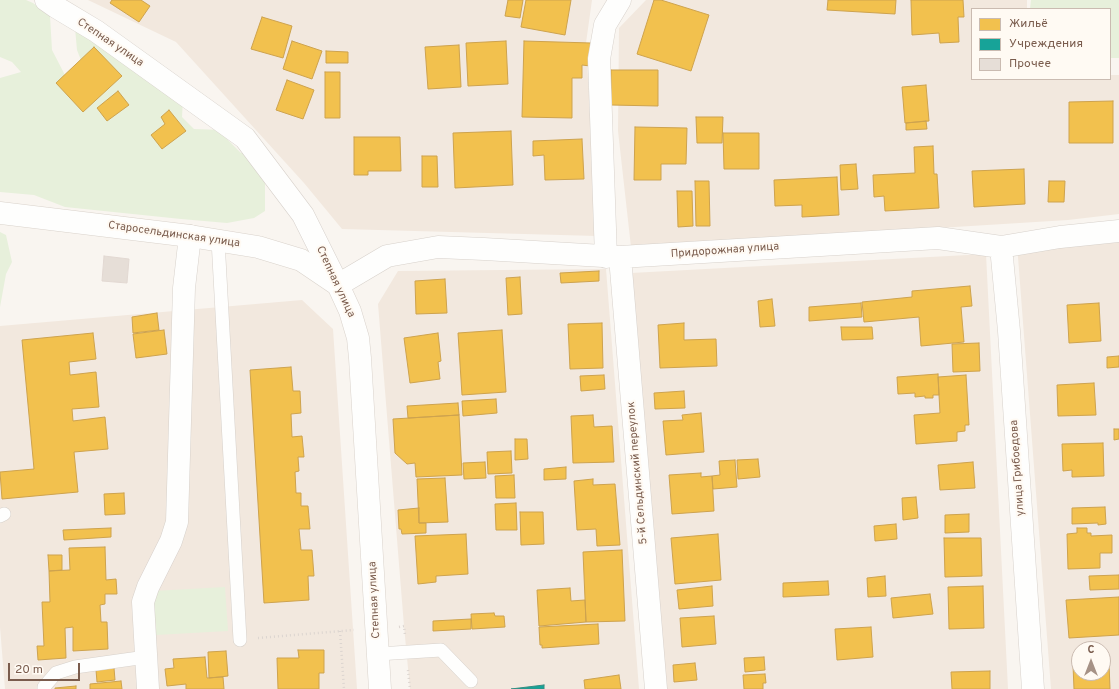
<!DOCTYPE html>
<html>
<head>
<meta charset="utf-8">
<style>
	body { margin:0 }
	#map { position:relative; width:1119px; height:689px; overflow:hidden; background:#f9f5f0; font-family:Overpass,sans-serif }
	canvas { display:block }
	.legend { position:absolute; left:971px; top:8px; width:140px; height:72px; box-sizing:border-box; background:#fffaf3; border:1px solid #cabbb1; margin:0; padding:5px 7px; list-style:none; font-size:12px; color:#7a5c4d }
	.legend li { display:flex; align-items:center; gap:8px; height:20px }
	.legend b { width:20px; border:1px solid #cabbb1 }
	.north { position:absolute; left:1071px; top:641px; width:40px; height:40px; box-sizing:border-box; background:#fffaf3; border:1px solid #cabbb1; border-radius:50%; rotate:0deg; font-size:11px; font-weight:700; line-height:16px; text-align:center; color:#7a5c4d }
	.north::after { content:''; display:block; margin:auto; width:14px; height:18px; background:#a69286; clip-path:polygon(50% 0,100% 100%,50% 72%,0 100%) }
	.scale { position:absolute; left:8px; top:663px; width:72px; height:18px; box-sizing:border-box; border:2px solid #7a5c4d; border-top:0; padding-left:5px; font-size:12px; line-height:14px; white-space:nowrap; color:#7a5c4d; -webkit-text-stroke:3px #fffaf3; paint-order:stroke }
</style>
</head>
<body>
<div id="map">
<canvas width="1119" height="689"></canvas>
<ul class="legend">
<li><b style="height:11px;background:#f2c14e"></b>Жильё</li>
<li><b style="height:11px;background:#17a398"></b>Учреждения</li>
<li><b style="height:11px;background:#e6ded7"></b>Прочее</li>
</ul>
<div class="north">С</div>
<div class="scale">20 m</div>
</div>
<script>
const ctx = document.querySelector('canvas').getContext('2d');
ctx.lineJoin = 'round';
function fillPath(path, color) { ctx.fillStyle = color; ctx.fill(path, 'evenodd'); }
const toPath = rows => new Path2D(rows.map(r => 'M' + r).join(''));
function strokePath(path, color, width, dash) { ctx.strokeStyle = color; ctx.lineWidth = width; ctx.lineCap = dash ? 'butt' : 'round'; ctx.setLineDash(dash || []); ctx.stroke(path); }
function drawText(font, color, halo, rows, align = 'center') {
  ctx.font = font + ' Overpass,sans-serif'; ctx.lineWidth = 4; ctx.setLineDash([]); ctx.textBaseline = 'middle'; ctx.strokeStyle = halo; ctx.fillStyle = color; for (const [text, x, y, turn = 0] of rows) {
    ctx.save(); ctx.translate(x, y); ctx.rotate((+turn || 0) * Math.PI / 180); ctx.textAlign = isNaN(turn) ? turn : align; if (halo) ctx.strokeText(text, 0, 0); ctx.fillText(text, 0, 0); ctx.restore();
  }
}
fillPath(toPath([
	[88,0,592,0,586,43,597,236,342,229,304,183,176,42],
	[646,0,1027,0,1027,9,972,9,972,79,1110,79,1110,75,1119,75,1119,214,1068,220,631,247,618,131,619,28],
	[1119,236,1119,689,1051,689,1017,244],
	[1079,649,1103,649,1103,673,1079,673],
	[986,254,1008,689,665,689,631,273],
	[606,269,639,689,410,689,404,626,378,304,398,271],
	[302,300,333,329,357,689,5,689,0,627,0,326]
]), '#f2e8de');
fillPath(toPath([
	[0,0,26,0,33,3,50,16,52,50,66,77,84,68,77,50,75,28,183,99,182,117,194,129,223,130,227,139,241,153,260,151,265,180,265,211,254,218,227,223,181,219,65,207,34,195,0,192,0,78,21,72,12,62,0,57],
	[1031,0,1119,0,1119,58,1110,58,1110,9,1030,9],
	[0,232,6,235,12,262,6,274,0,307],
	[225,587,228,631,156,635,153,591]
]), '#e7f0db');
const homes = toPath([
	[112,0,141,0,150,6,139,22,110,3,112,0],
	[508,0,523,0,520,18,505,16,508,0],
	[526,0,571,0,565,35,521,27,526,0],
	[654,0,661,0,709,15,691,71,637,54,654,0],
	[828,0,896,0,895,14,827,10,828,0],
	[911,0,963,0,964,17,958,17,959,42,940,43,939,33,912,35,911,0],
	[262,17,292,26,283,58,251,49,262,17],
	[292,41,322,51,312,79,283,69,292,41],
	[506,41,508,84,468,86,466,43,506,41],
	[524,41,591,43,590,66,582,65,582,78,572,78,572,118,522,117,524,41],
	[459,45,461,87,428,89,425,47,459,45],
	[94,47,122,76,83,112,56,83,94,47],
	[326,51,348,52,348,63,326,63,326,51],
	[611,70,658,70,658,106,611,105,611,70],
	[325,72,340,72,340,118,325,118,325,72],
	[287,80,314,90,303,119,276,110,287,80],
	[926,85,929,121,905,123,902,87,926,85],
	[118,91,129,105,107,121,97,108,118,91],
	[1113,101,1113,143,1069,143,1069,102,1113,101],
	[169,110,186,131,162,149,151,135,165,124,161,117,169,110],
	[696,117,723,117,722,143,697,143,696,117],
	[926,121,927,129,906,130,906,123,926,121],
	[635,127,687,128,686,164,661,164,661,180,634,180,635,127],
	[511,131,513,185,455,188,453,133,511,131],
	[723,133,759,133,759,169,724,169,723,133],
	[354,137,400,137,401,171,368,171,368,175,354,175,354,137],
	[582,139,584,179,545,180,544,155,533,156,533,141,582,139],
	[933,146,934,174,937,174,939,208,885,211,884,196,874,197,873,175,915,173,914,147,933,146],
	[422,156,437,156,438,187,422,187,422,156],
	[856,164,858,189,841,190,840,165,856,164],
	[1024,169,1025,204,974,207,972,171,1024,169],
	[837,177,839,215,802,217,802,205,775,206,774,180,837,177],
	[695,181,709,181,710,226,696,226,695,181],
	[1049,181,1065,181,1064,202,1048,202,1049,181],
	[677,191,692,191,693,226,678,227,677,191],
	[599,271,599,281,561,283,560,273,599,271],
	[520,277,522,314,508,315,506,278,520,277],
	[445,279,447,313,416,314,415,281,445,279],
	[970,286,972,306,961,307,964,342,921,346,919,317,864,322,862,302,912,297,912,291,970,286],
	[772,299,775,326,760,327,758,301,772,299],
	[861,303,862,317,809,321,809,307,861,303],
	[1099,303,1101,341,1069,343,1067,305,1099,303],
	[157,313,159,330,133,333,132,317,157,313],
	[602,323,603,368,570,369,568,324,602,323],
	[684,323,684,340,716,339,717,366,660,368,658,325,684,323],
	[841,327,872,327,873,339,842,340,841,327],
	[164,330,167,354,136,358,133,334,164,330],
	[502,330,506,392,462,395,458,333,502,330],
	[93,333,96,359,69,362,70,375,96,372,99,407,72,409,73,421,105,417,108,449,74,452,78,492,2,499,0,472,34,469,22,340,93,333],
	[438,333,441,361,438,362,440,379,410,383,404,338,438,333],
	[979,343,980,371,953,372,952,344,979,343],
	[1119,356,1119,367,1107,368,1107,357,1119,356],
	[291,367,293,391,300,391,301,413,291,414,292,437,302,436,304,457,298,457,299,471,295,472,296,493,301,493,301,506,308,506,310,529,299,529,301,550,312,550,314,576,308,576,309,600,264,603,250,370,291,367],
	[938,374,939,395,933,395,933,398,925,398,925,396,915,397,915,393,898,394,897,377,938,374],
	[604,375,605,389,581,391,580,376,604,375],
	[966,375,969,425,965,425,965,431,957,432,957,441,916,444,914,415,940,413,938,377,966,375],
	[1094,383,1096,415,1058,416,1057,385,1094,383],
	[684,391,685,408,655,409,654,393,684,391],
	[496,399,497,413,463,416,462,401,496,399],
	[458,403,459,415,408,418,407,406,458,403],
	[701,413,704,452,666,455,663,421,683,420,682,415,701,413],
	[459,415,462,475,416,477,415,463,407,464,395,453,393,419,459,415],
	[593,415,594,427,612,426,614,462,573,463,571,416,593,415],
	[1114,429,1119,429,1119,439,1114,440,1114,429],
	[515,439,527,439,528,459,515,460,515,439],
	[1103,443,1104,476,1072,477,1072,470,1063,471,1062,444,1103,443],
	[511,451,512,473,488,474,487,452,511,451],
	[758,459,760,477,738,479,737,460,758,459],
	[735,460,737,487,713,489,712,476,720,475,719,461,735,460],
	[485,462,486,478,464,479,463,463,485,462],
	[973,462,975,488,940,490,938,465,973,462],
	[566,467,566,479,544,480,544,469,566,467],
	[701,473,701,477,712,476,714,511,672,514,669,475,701,473],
	[514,475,515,498,496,498,495,476,514,475],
	[445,478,448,522,419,523,417,479,445,478],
	[593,479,593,485,615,484,620,545,597,546,596,529,577,530,574,481,593,479],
	[124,493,125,514,105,515,104,494,124,493],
	[916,497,918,518,903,520,902,498,916,497],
	[516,503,517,530,496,530,495,504,516,503],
	[1105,507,1106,524,1098,525,1098,523,1072,524,1072,508,1105,507],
	[419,508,419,523,426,523,426,533,402,534,401,529,399,529,398,510,419,508],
	[520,512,543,512,544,544,521,545,520,512],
	[969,514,969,532,945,533,945,515,969,514],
	[896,524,897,539,875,541,874,526,896,524],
	[111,528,111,537,64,540,63,530,111,528],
	[1077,528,1087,528,1087,533,1091,533,1091,536,1112,535,1112,553,1100,553,1100,568,1068,569,1067,534,1077,533,1077,528],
	[466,534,468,574,436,576,436,582,418,584,415,536,466,534],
	[718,534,721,580,675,584,671,538,718,534],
	[944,538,981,538,982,576,945,577,944,538],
	[105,547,106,580,116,579,117,594,105,594,105,604,100,605,101,622,107,622,108,649,73,651,73,627,65,628,66,658,38,660,37,646,44,646,42,602,50,602,49,571,70,570,69,548,105,547],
	[622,550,625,621,586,622,583,552,622,550],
	[48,555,62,555,62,570,49,571,48,555],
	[1119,575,1119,589,1090,590,1089,576,1119,575],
	[885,576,886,596,868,597,867,578,885,576],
	[828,581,829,595,783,597,783,583,828,581],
	[712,586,713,606,679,609,677,590,712,586],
	[983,586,984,628,949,629,948,587,983,586],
	[570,588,571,601,585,600,586,622,539,626,537,590,570,588],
	[930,594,933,614,893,618,891,598,930,594],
	[1119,597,1119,635,1069,638,1066,600,1119,597],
	[494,613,495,616,504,616,505,627,472,629,471,614,494,613],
	[714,616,716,644,682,647,680,618,714,616],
	[471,619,471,629,433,631,433,621,471,619],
	[598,624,599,644,542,648,542,645,540,645,539,627,598,624],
	[871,627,873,657,837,660,835,629,871,627],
	[298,650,324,650,324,673,319,673,319,689,278,689,277,658,299,658,298,650],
	[226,651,228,676,209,678,208,652,226,651],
	[205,657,207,678,223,677,224,689,186,689,186,684,167,686,165,669,174,668,173,659,205,657],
	[764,657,765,670,745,672,744,658,764,657],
	[695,663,697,680,674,682,673,665,695,663],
	[1109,663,1110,689,1074,689,1073,665,1079,665,1079,673,1103,673,1103,664,1109,663],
	[114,668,115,680,97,682,96,670,114,668],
	[990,671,990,689,952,689,951,672,990,671],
	[765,674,766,683,763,683,763,689,744,689,743,675,765,674],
	[619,675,621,689,585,689,584,680,619,675],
	[121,681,122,689,90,689,90,684,121,681],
	[76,686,76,689,55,689,55,688,76,686]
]);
fillPath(homes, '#f2c14e');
strokePath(homes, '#cea34e', 1);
const public = toPath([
	[544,685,544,689,511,689,544,685]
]);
fillPath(public, '#17a398');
strokePath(public, '#358e82', 1);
const building = toPath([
	[104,256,129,259,127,283,102,281,104,256]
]);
fillPath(building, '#e6ded7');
strokePath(building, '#e2d8d2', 1);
const lane = toPath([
	[218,240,240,640],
	[0,516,4,514],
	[378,654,441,650,471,681],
	[44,689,44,687,56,673,75,667,146,657]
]);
const street = toPath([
	[46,0,56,7,96,31,245,138,303,215,338,285,387,256,438,247,484,249,620,257,938,238,1001,247,1060,237,1119,231],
	[1001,247,1009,331,1033,689],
	[606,257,599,59,605,25,620,0],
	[620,257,656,689],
	[148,689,143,602,148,587,171,541,177,522,184,288,190,236]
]);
const secondary = toPath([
	[0,213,190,236,258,247,301,260,338,285,350,311,358,338,360,358,380,689]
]);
strokePath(lane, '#d7d1cb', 14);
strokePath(street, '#d7d1cb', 23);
strokePath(secondary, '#d9d2cb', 23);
strokePath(toPath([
	[399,627,404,626,405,635],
	[340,631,344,689],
	[258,638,354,630],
	[408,670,410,689]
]), '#dcd5d0', 2.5, [1, 3]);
strokePath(lane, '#fefefd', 13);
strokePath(street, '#fefefd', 22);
strokePath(secondary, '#fefefd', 22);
drawText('11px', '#7a5c4d', '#fffaf3', [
	["Степная улица",110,43,34],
	["Старосельдинская улица",174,235,8],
	["Придорожная улица",725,251,-4],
	["Степная улица",335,282,65],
	["улица Грибоедова",1018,468,-94],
	["5-й Сельдинский переулок",638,473,-95],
	["Степная улица",375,600,-93]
]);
</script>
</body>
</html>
